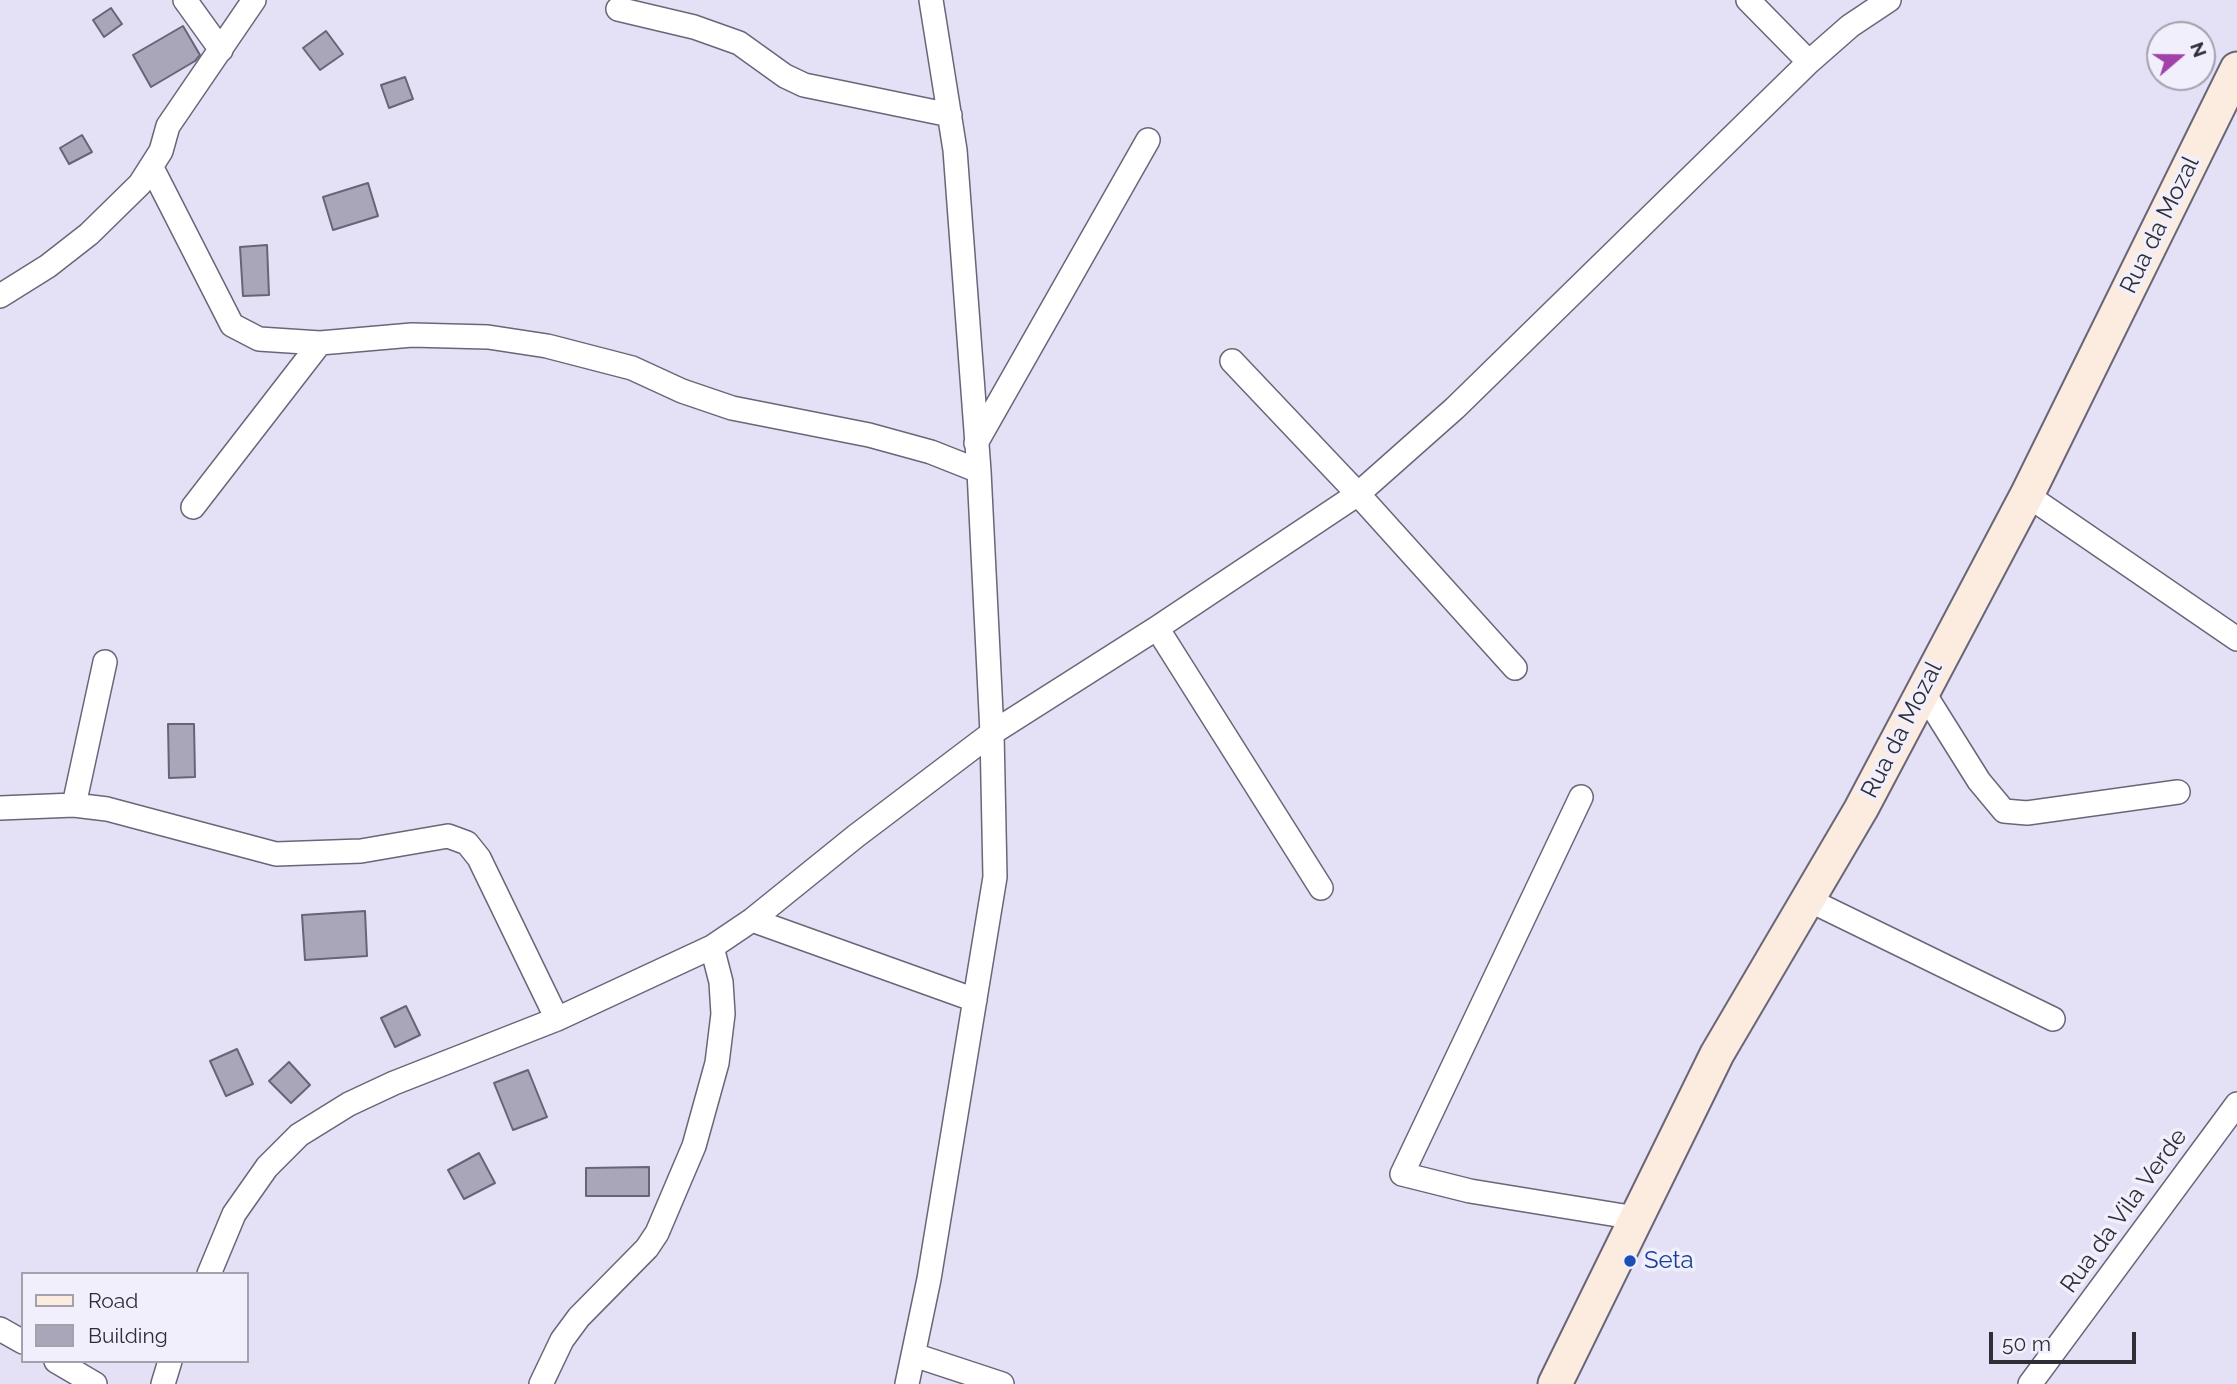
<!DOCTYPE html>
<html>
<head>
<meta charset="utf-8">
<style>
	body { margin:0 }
	#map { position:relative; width:2237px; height:1384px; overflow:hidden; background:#e4e0f6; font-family:Raleway,sans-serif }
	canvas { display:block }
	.legend { position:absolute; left:21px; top:1272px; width:228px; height:91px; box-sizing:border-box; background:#f1effc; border:2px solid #a3a1ac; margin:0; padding:9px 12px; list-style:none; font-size:21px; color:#2f2d35 }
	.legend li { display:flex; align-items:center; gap:14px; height:35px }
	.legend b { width:35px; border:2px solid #a3a1ac }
	.north { position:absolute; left:2146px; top:21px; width:70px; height:70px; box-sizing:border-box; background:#f1effc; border:2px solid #a3a1ac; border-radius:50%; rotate:70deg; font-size:19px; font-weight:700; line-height:28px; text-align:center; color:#2f2d35 }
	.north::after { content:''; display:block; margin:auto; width:24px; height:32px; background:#a142aa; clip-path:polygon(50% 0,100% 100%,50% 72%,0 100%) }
	.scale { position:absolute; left:1989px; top:1332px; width:147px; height:32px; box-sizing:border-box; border:4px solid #2f2d35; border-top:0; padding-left:9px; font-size:21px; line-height:24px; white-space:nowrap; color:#2f2d35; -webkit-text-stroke:5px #f1effc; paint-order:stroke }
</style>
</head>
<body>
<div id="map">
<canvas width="2237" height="1384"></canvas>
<ul class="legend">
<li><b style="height:9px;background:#fcebdf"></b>Road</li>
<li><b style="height:19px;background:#aaa6ba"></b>Building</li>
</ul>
<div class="north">N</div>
<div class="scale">50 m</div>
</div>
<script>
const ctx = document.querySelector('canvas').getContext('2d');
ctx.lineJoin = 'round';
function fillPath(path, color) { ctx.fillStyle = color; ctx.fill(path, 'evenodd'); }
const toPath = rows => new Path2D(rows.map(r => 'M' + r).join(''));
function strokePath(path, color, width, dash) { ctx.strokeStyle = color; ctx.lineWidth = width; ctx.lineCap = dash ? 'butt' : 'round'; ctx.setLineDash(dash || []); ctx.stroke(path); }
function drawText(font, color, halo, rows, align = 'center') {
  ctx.font = font + ' Raleway,sans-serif'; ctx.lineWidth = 7; ctx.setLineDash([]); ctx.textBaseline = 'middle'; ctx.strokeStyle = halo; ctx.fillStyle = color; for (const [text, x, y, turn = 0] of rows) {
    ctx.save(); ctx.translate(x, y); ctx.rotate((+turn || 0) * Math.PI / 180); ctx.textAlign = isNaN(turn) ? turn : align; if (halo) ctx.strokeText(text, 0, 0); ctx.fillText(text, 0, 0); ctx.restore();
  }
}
const building = toPath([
	[111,8,122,24,104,37,93,20,111,8],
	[183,26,200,55,195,61,151,87,133,55,183,26],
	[326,31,343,54,320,70,303,48,326,31],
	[405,77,413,99,389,108,381,85,405,77],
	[82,135,92,152,69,164,60,148,82,135],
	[368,183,378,216,333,230,323,197,368,183],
	[267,245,269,295,243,296,240,247,267,245],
	[168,724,194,724,195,777,169,778,168,724],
	[365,911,367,956,305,960,302,915,365,911],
	[406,1006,420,1035,395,1047,381,1018,406,1006],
	[237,1049,253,1084,226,1096,210,1061,237,1049],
	[289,1062,310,1085,291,1103,269,1081,289,1062],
	[528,1070,547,1117,513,1130,494,1083,528,1070],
	[479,1153,495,1183,464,1199,448,1170,479,1153],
	[649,1167,649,1196,586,1196,586,1168,649,1167]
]);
fillPath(building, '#aaa6ba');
strokePath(building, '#676476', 2);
const minor = toPath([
	[185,0,221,50],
	[1748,0,1809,62],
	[618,9,694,27,739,43,785,76,804,85,950,115],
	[152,168,232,325,259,339,320,343,412,335,488,337,547,346,632,368,682,391,732,408,869,435,931,452,979,471],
	[0,296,48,266,89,234,140,184,161,151,168,126,254,0],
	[1232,361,1358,494,1515,668],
	[976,443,1148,140],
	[2027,495,2237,639],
	[193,507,320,343],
	[1157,628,1321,888],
	[1922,690,1979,781,2004,811,2027,813,2178,792],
	[1581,797,1402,1174,1470,1191,1636,1218],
	[74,805,105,662],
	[0,808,74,805,107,809,276,854,361,851,448,836,467,843,479,858,557,1019],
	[1809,900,2053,1019],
	[752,920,975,1000],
	[209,1274,234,1214,267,1167,299,1135,349,1104,394,1083,557,1019,712,947,752,920,856,836,992,733,1157,628,1358,494,1455,408,1809,62,1850,26,1889,0],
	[0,1329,23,1342],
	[914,1355,1002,1384],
	[56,1361,95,1384],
	[163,1384,170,1361],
	[541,1384,562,1340,579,1317,647,1248,657,1233,694,1146,717,1063,723,1014,721,982,712,947],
	[907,1384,929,1279,995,877,992,733,979,471,955,150,931,0],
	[2030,1384,2237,1104]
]);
const secondary = toPath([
	[1555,1384,1717,1054,1861,809,2027,495,2237,69]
]);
strokePath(minor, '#696678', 26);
strokePath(secondary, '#696678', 37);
strokePath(minor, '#fff', 23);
strokePath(secondary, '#fcebdf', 33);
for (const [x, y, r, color] of [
	[1630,1261,7,"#1a4fb4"]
]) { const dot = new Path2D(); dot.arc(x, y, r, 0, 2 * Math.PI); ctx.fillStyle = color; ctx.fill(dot); strokePath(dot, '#f1effc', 2.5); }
drawText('24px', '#2f2d35', '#f1effc', [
	["Rua da Mozal",2160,225,-64],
	["Rua da Mozal",1902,730,-63],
	["Rua da Vila Verde",2124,1211,-54]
]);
drawText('24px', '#164399', '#f1effc', [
	["Seta",1644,1261]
], 'left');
</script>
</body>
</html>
